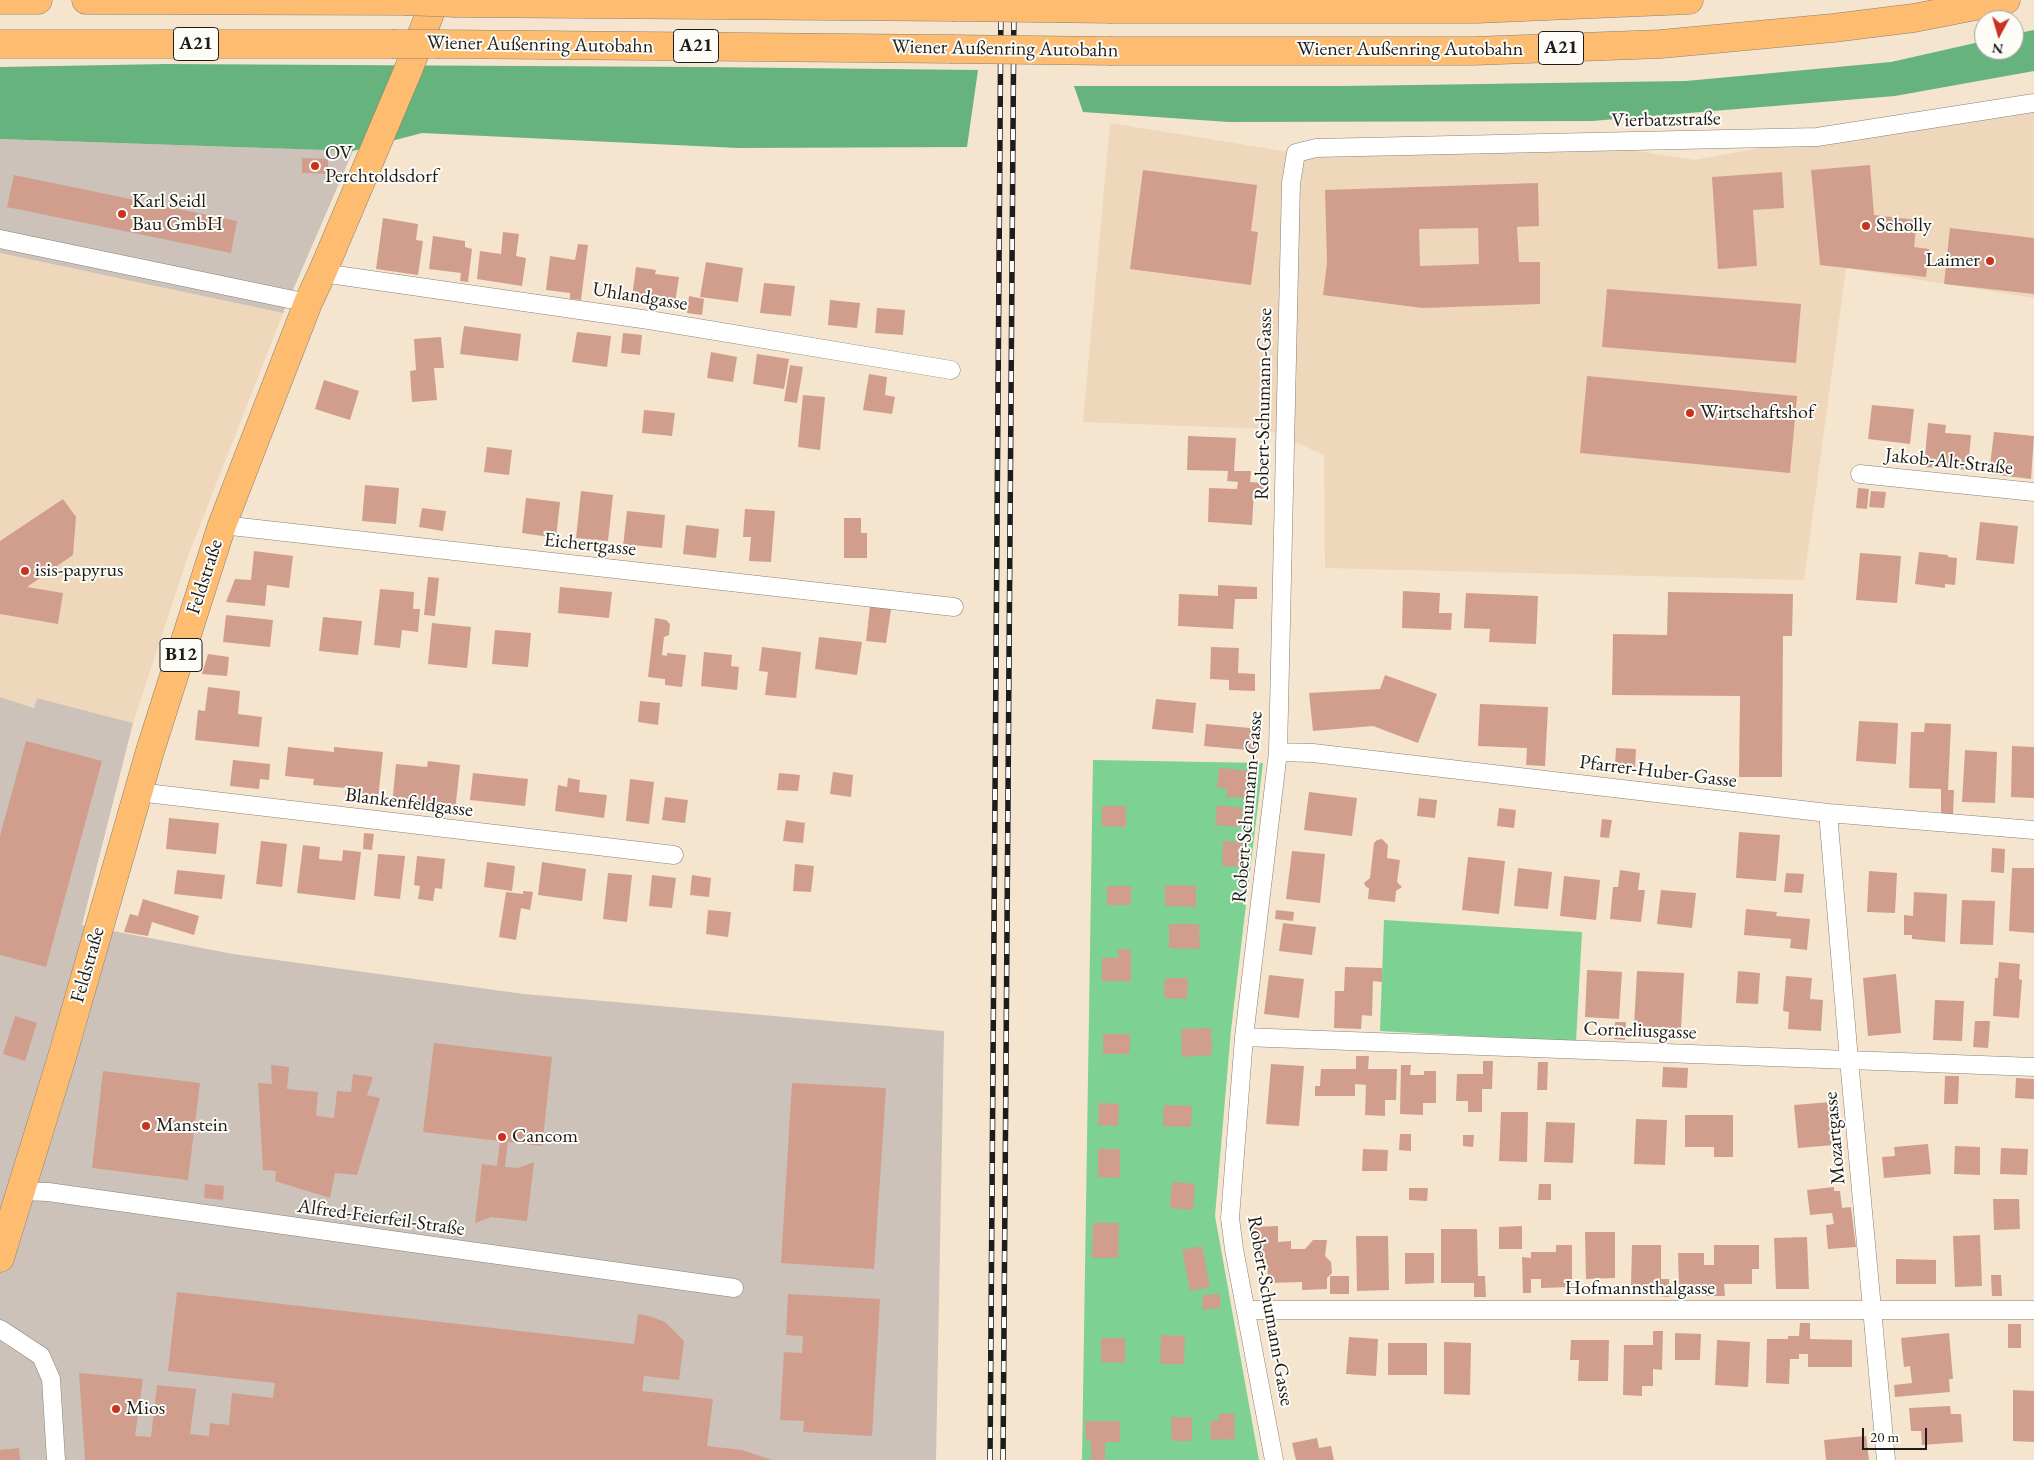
<!DOCTYPE html>
<html>
<head>
<meta charset="utf-8">
<style>
	body { margin:0 }
	#map { position:relative; width:2034px; height:1460px; overflow:hidden; background:#f5e5ce; font-family:"EB Garamond",serif }
	canvas { display:block }
	.north { position:absolute; left:1974px; top:10px; width:50px; height:50px; box-sizing:border-box; background:#fdfcf7; border:1px solid #a3a29f; border-radius:50%; rotate:186deg; font-size:14px; font-weight:700; line-height:20px; text-align:center; color:#1c1c1c }
	.north::after { content:''; display:block; margin:auto; width:18px; height:22px; background:#c8321e; clip-path:polygon(50% 0,100% 100%,50% 72%,0 100%) }
	.scale { position:absolute; left:1862px; top:1428px; width:65px; height:22px; box-sizing:border-box; border:2px solid #1c1c1c; border-top:0; padding-left:6px; font-size:15px; line-height:18px; white-space:nowrap; color:#1c1c1c; -webkit-text-stroke:4px #fdfcf7; paint-order:stroke }
</style>
</head>
<body>
<div id="map">
<canvas width="2034" height="1460"></canvas>
<div class="north">N</div>
<div class="scale">20 m</div>
</div>
<script>
const ctx = document.querySelector('canvas').getContext('2d');
ctx.lineJoin = 'round';
function fillPath(path, color) { ctx.fillStyle = color; ctx.fill(path, 'evenodd'); }
const toPath = rows => new Path2D(rows.map(r => 'M' + r).join(''));
function strokePath(path, color, width, dash) { ctx.strokeStyle = color; ctx.lineWidth = width; ctx.lineCap = dash ? 'butt' : 'round'; ctx.setLineDash(dash || []); ctx.stroke(path); }
function drawText(font, color, halo, rows, align = 'center') {
  ctx.font = font + ' "EB Garamond",serif'; ctx.lineWidth = 4; ctx.setLineDash([]); ctx.textBaseline = 'middle'; ctx.strokeStyle = halo; ctx.fillStyle = color; for (const [text, x, y, turn = 0] of rows) {
    ctx.save(); ctx.translate(x, y); ctx.rotate((+turn || 0) * Math.PI / 180); ctx.textAlign = isNaN(turn) ? turn : align; if (halo) ctx.strokeText(text, 0, 0); ctx.fillText(text, 0, 0); ctx.restore();
  }
}
fillPath(toPath([
	[2034,103,2034,298,1846,268,1804,580,1325,568,1324,455,1266,429,1083,422,1110,123,1296,153,1583,143,1695,160,1817,137],
	[0,253,283,313,188,556,133,723,38,698,35,708,0,697]
]), '#eed7bb');
fillPath(toPath([
	[0,139,353,151,283,313,0,253],
	[0,697,34,708,37,698,133,723,82,925,233,954,524,994,944,1031,936,1460,0,1460]
]), '#ccc2b9');
fillPath(toPath([
	[1093,760,1263,763,1231,1030,1215,1216,1259,1460,1082,1460],
	[1384,920,1582,932,1576,1042,1380,1031]
]), '#7dd193');
fillPath(toPath([
	[2034,30,2034,71,1895,96,1592,121,1229,122,1083,112,1074,86,1344,86,1686,81,1891,62,1984,41,1984,50,2014,50,2014,34],
	[166,64,702,67,978,70,967,147,738,148,422,133,353,151,0,139,0,67]
]), '#66b37d');
fillPath(toPath([
	[302,158,328,159,328,174,302,173],
	[1870,165,1874,215,1917,220,1914,247,1929,249,1926,277,1820,265,1811,170],
	[1143,170,1257,185,1251,231,1258,232,1251,285,1130,269],
	[1782,172,1784,208,1753,210,1757,266,1718,269,1712,177],
	[14,175,237,221,231,253,7,207],
	[1538,183,1539,226,1517,227,1519,262,1540,262,1540,304,1422,308,1323,295,1327,263,1325,190],
	[1478,228,1479,264,1420,266,1419,229],
	[383,218,418,224,416,240,423,241,418,275,376,269],
	[1950,228,2034,238,2034,294,1944,284],
	[503,232,519,234,516,256,526,258,522,286,477,279,480,251,501,254],
	[433,236,465,241,465,247,472,249,468,282,460,281,461,273,429,269],
	[578,244,588,245,581,300,570,299,570,293,546,290,550,256,575,260],
	[706,262,743,268,738,302,700,297],
	[636,267,656,270,655,274,679,277,675,303,632,297],
	[764,283,795,286,791,316,760,313],
	[1607,289,1801,304,1796,363,1602,347],
	[689,296,704,299,702,315,687,313],
	[830,300,860,303,857,328,828,325],
	[877,308,905,310,903,335,875,333],
	[464,326,521,334,518,361,460,354],
	[577,332,611,336,607,367,572,362],
	[623,333,642,335,640,355,621,353],
	[441,337,444,368,434,368,437,400,412,402,410,371,416,370,414,339],
	[711,352,737,357,733,382,707,378],
	[757,354,789,359,784,389,753,384],
	[790,365,803,367,797,403,784,401],
	[869,374,887,377,885,395,895,397,892,414,863,410],
	[1587,376,1797,396,1790,473,1580,453],
	[324,380,359,391,350,420,315,409],
	[803,395,825,397,820,450,798,447],
	[1872,405,1914,409,1910,444,1868,439],
	[644,410,675,413,672,436,642,433],
	[1928,423,1946,425,1945,433,1971,435,1968,470,1924,467],
	[1994,432,2034,436,2031,479,1989,474],
	[1188,436,1236,438,1234,471,1251,471,1250,482,1264,483,1263,492,1254,491,1252,525,1208,522,1209,488,1237,489,1238,482,1227,481,1228,471,1187,470],
	[487,447,512,450,509,475,484,472],
	[365,485,399,488,396,524,362,521],
	[1858,488,1869,489,1867,509,1856,508],
	[581,491,613,495,608,541,576,538],
	[1871,491,1886,492,1884,508,1869,507],
	[526,498,560,502,556,538,522,533],
	[63,499,76,517,73,555,27,587,63,593,58,624,0,614,0,541],
	[422,508,446,511,443,531,419,527],
	[745,509,775,511,771,562,749,561,751,537,743,537],
	[627,511,665,515,662,548,633,545,631,556,622,555],
	[844,518,861,518,861,533,867,533,867,558,844,558],
	[1980,522,2018,526,2014,564,1976,560],
	[686,525,719,529,716,558,683,554],
	[254,551,293,556,289,588,267,585,265,606,226,602,235,579,251,580],
	[1919,552,1948,555,1948,557,1957,558,1955,585,1945,584,1945,588,1915,584],
	[1860,553,1901,556,1897,603,1856,600],
	[428,577,439,578,435,616,424,615],
	[1218,585,1257,587,1257,599,1235,599,1233,629,1178,626,1179,594,1218,596],
	[560,587,612,592,609,618,558,613],
	[380,589,414,592,413,609,420,609,418,632,402,630,400,648,374,645],
	[1403,591,1440,593,1439,613,1452,613,1451,630,1402,628],
	[1668,592,1793,594,1792,636,1783,636,1782,777,1739,777,1740,696,1612,695,1613,634,1667,635],
	[1466,593,1538,596,1536,644,1489,642,1490,629,1464,628],
	[870,606,891,609,886,643,866,641],
	[226,615,273,620,270,647,223,642],
	[323,617,362,621,358,655,319,651],
	[655,618,666,620,670,624,669,635,664,637,662,655,667,656,667,653,686,655,682,687,665,685,665,679,648,677],
	[432,623,471,627,467,668,428,664],
	[495,630,531,633,528,667,492,664],
	[819,637,862,642,857,675,815,669],
	[762,647,801,652,796,698,765,695,768,672,759,671],
	[1211,647,1239,648,1238,673,1255,674,1255,691,1229,690,1229,680,1210,679],
	[704,652,732,655,731,666,739,667,737,690,701,686],
	[208,654,229,657,227,676,202,674],
	[1385,675,1437,694,1418,743,1373,726,1313,731,1309,693,1380,689],
	[208,687,240,691,238,714,262,717,259,747,195,740,198,710,205,711],
	[1156,699,1196,703,1193,733,1152,729],
	[640,701,660,703,658,725,638,722],
	[1480,704,1548,707,1545,766,1526,765,1527,748,1478,746],
	[1859,721,1898,723,1896,764,1856,761],
	[1925,723,1951,724,1948,790,1954,790,1953,814,1941,814,1941,789,1909,788,1911,732,1924,732],
	[1206,724,1261,729,1259,751,1204,746],
	[26,741,102,761,46,967,0,955,0,836],
	[2012,746,2034,747,2034,798,2011,797],
	[288,747,334,752,334,747,383,752,378,799,345,795,346,788,313,785,314,779,285,776],
	[1616,748,1636,749,1635,767,1615,766],
	[1965,750,1997,752,1995,803,1962,802],
	[233,760,270,764,269,780,260,779,259,789,230,786],
	[428,761,460,765,455,812,392,805,396,764,427,767],
	[1219,768,1252,771,1250,798,1226,797,1227,789,1217,788],
	[833,772,853,775,851,797,830,794],
	[473,773,528,779,525,806,470,800],
	[779,773,800,775,798,791,777,790],
	[568,778,580,780,579,792,607,795,604,818,555,811,558,785,567,787],
	[630,779,654,782,649,824,626,821],
	[1309,792,1357,798,1352,836,1304,830],
	[665,797,688,800,685,823,662,820],
	[1419,798,1437,800,1435,818,1417,816],
	[1217,805,1243,808,1241,827,1215,825],
	[1102,806,1126,806,1126,827,1102,826],
	[1499,808,1516,810,1514,828,1497,826],
	[169,818,219,823,216,854,166,849],
	[1602,819,1612,820,1609,838,1600,837],
	[786,820,805,823,803,843,783,841],
	[1739,832,1780,835,1776,881,1736,878],
	[364,833,374,834,372,850,363,849],
	[1382,839,1388,845,1387,858,1400,860,1397,882,1402,887,1396,891,1395,902,1368,899,1369,888,1366,887,1364,883,1370,878,1374,843,1377,840],
	[261,841,287,844,282,887,256,884],
	[1223,841,1242,842,1241,867,1222,866],
	[303,845,320,847,319,859,342,861,343,850,361,852,355,900,297,893],
	[1992,848,2005,849,2004,873,1991,872],
	[1292,851,1325,854,1320,903,1286,899],
	[378,854,405,856,400,899,374,896],
	[417,856,445,859,442,889,435,888,433,901,418,899,420,886,414,885],
	[1468,857,1505,861,1499,914,1462,910],
	[487,862,515,866,512,891,484,887],
	[542,862,586,869,582,901,538,895],
	[795,864,814,866,811,892,793,891],
	[1518,868,1552,872,1548,909,1514,906],
	[2012,868,2034,868,2034,933,2009,931],
	[177,870,225,875,222,899,174,894],
	[1620,870,1640,873,1638,890,1645,890,1641,922,1610,919,1613,887,1618,887],
	[1869,871,1897,873,1895,913,1867,912],
	[608,873,632,875,627,922,603,919],
	[1786,873,1804,874,1802,893,1784,892],
	[652,875,676,878,672,908,649,906],
	[692,875,711,878,709,897,690,895],
	[1564,876,1600,880,1596,920,1560,916],
	[1165,885,1196,886,1196,907,1165,906],
	[1107,886,1131,886,1131,905,1107,905],
	[1661,890,1696,893,1692,928,1657,924],
	[523,891,533,892,530,910,521,908,516,940,499,937,506,892,523,894],
	[1914,892,1947,894,1945,942,1912,939,1912,935,1904,935,1904,915,1913,916],
	[143,899,199,916,194,935,152,922,148,936,124,932,130,914,138,916],
	[1962,900,1995,901,1993,945,1960,944],
	[1746,909,1777,912,1776,916,1810,919,1807,950,1790,948,1791,939,1744,935],
	[708,910,731,912,728,937,706,934],
	[1276,910,1294,912,1293,921,1275,919],
	[1283,923,1316,927,1312,955,1279,951],
	[1169,924,1199,924,1200,949,1169,948],
	[1118,949,1131,949,1131,981,1102,981,1102,958,1118,958],
	[1999,962,2020,964,2019,979,2022,980,2019,1018,1993,1016,1995,978,1998,978],
	[1345,967,1382,968,1382,982,1373,981,1372,1016,1362,1015,1361,1029,1334,1028,1335,991,1344,991],
	[1587,970,1622,972,1619,1019,1585,1017],
	[1637,971,1684,973,1681,1029,1634,1026],
	[1738,971,1760,973,1758,1004,1736,1003],
	[1896,974,1901,1033,1868,1036,1863,978],
	[1269,975,1304,979,1299,1018,1264,1014],
	[1786,976,1812,978,1810,999,1823,1000,1821,1031,1788,1029,1789,1012,1783,1011],
	[1165,978,1188,978,1187,999,1164,998],
	[1935,1000,1964,1001,1962,1041,1933,1040],
	[15,1016,37,1023,25,1061,3,1054],
	[1975,1021,1990,1021,1988,1048,1973,1047],
	[1615,1022,1626,1022,1625,1040,1614,1039],
	[1211,1028,1212,1055,1182,1057,1181,1029],
	[1103,1034,1130,1034,1130,1054,1103,1054],
	[434,1043,552,1057,542,1146,508,1142,505,1167,518,1168,534,1162,527,1221,491,1217,475,1223,482,1164,497,1166,500,1141,423,1132],
	[1356,1056,1369,1056,1368,1069,1397,1069,1396,1100,1385,1100,1385,1116,1365,1115,1366,1085,1355,1084,1355,1096,1315,1096,1315,1086,1320,1086,1321,1069,1356,1069],
	[1483,1061,1493,1061,1492,1089,1482,1089,1482,1112,1468,1112,1468,1101,1456,1101,1457,1074,1483,1074],
	[1538,1062,1548,1062,1547,1090,1537,1090],
	[1271,1064,1304,1066,1299,1126,1266,1124],
	[271,1065,289,1067,287,1089,318,1092,316,1116,334,1118,337,1091,351,1092,353,1074,373,1077,367,1095,380,1098,357,1175,335,1173,330,1198,275,1181,276,1171,263,1170,258,1083,272,1084],
	[1401,1065,1411,1065,1410,1075,1424,1075,1424,1071,1436,1071,1436,1103,1423,1103,1423,1115,1400,1114],
	[1663,1067,1688,1068,1687,1088,1662,1087],
	[103,1071,200,1083,188,1180,92,1168],
	[1945,1076,1959,1076,1958,1104,1944,1104],
	[2016,1078,2034,1079,2034,1099,2015,1098],
	[792,1083,886,1088,874,1269,781,1263],
	[1831,1102,1835,1145,1798,1148,1794,1105],
	[1099,1103,1119,1104,1118,1126,1098,1125],
	[1164,1105,1192,1106,1191,1127,1163,1126],
	[1501,1112,1528,1112,1527,1162,1499,1161],
	[1685,1115,1733,1115,1733,1157,1714,1157,1714,1147,1685,1147],
	[1636,1119,1667,1120,1665,1165,1634,1164],
	[1546,1122,1575,1123,1573,1163,1544,1162],
	[1400,1134,1411,1134,1411,1151,1399,1150],
	[1463,1135,1474,1135,1473,1147,1463,1146],
	[1928,1144,1931,1174,1884,1178,1882,1157,1895,1156,1894,1147],
	[1955,1146,1980,1147,1980,1175,1954,1174],
	[2001,1148,2028,1149,2027,1175,2000,1174],
	[1098,1149,1120,1149,1120,1178,1098,1177],
	[1363,1149,1388,1150,1387,1171,1362,1171],
	[1172,1182,1195,1184,1193,1210,1170,1208],
	[205,1184,224,1186,223,1200,204,1198],
	[1539,1184,1551,1184,1551,1200,1538,1200],
	[1834,1187,1834,1191,1840,1191,1842,1208,1851,1207,1856,1247,1828,1249,1826,1225,1834,1224,1832,1213,1810,1215,1807,1190],
	[1409,1188,1428,1188,1427,1201,1409,1200],
	[1993,1199,2019,1199,2020,1229,1994,1230],
	[1093,1223,1119,1223,1118,1258,1092,1258],
	[1278,1226,1278,1242,1291,1241,1291,1249,1305,1249,1313,1240,1327,1240,1325,1256,1331,1262,1332,1273,1327,1278,1327,1289,1302,1290,1302,1282,1268,1283,1267,1263,1254,1263,1253,1227],
	[1522,1226,1522,1249,1499,1249,1499,1227],
	[1441,1229,1477,1229,1478,1276,1485,1276,1486,1297,1474,1297,1474,1283,1441,1283],
	[1585,1232,1615,1232,1615,1278,1586,1279],
	[1980,1235,1982,1286,1955,1287,1953,1236],
	[1356,1236,1388,1236,1389,1290,1357,1291],
	[1807,1237,1809,1289,1776,1289,1774,1238],
	[1556,1245,1572,1245,1572,1287,1541,1288,1541,1279,1531,1279,1531,1293,1523,1293,1522,1257,1531,1258,1531,1252,1556,1252],
	[1632,1245,1661,1245,1661,1279,1669,1279,1669,1297,1658,1296,1658,1286,1631,1286],
	[1714,1245,1759,1245,1759,1269,1752,1269,1752,1284,1724,1284,1725,1296,1705,1296,1704,1287,1679,1287,1678,1253,1704,1253,1704,1265,1714,1265],
	[1202,1246,1210,1287,1190,1291,1182,1250],
	[1405,1253,1434,1253,1434,1283,1405,1284],
	[1896,1259,1936,1260,1936,1284,1896,1284],
	[1991,1275,2001,1275,2002,1296,1992,1296],
	[1330,1276,1349,1276,1349,1294,1330,1294],
	[177,1292,634,1344,638,1314,649,1316,665,1322,684,1341,679,1380,644,1376,642,1391,713,1399,707,1446,742,1450,772,1460,85,1460,79,1373,143,1379,135,1436,151,1437,157,1385,196,1389,190,1434,209,1436,210,1423,229,1425,232,1393,273,1398,275,1383,168,1371],
	[788,1294,880,1299,872,1436,803,1432,804,1421,780,1420,784,1352,802,1353,803,1336,786,1335],
	[1220,1294,1220,1308,1203,1310,1202,1295],
	[1800,1323,1810,1323,1810,1339,1852,1340,1852,1367,1808,1367,1808,1354,1799,1354,1799,1359,1790,1359,1789,1384,1766,1383,1767,1339,1788,1339,1788,1336,1799,1336],
	[2008,1324,2021,1324,2021,1348,2008,1348],
	[1653,1331,1663,1331,1662,1370,1653,1369,1653,1386,1642,1386,1642,1396,1623,1395,1624,1345,1653,1345],
	[1675,1333,1701,1334,1700,1360,1675,1360],
	[1949,1333,1953,1379,1949,1379,1950,1392,1895,1397,1894,1385,1912,1383,1910,1366,1904,1367,1901,1338],
	[1161,1335,1185,1336,1184,1364,1160,1364],
	[1349,1337,1378,1339,1376,1376,1346,1374],
	[1101,1338,1125,1338,1125,1363,1101,1362],
	[1571,1340,1609,1340,1608,1381,1578,1381,1579,1360,1570,1360],
	[1717,1340,1750,1342,1748,1387,1715,1385],
	[1444,1342,1471,1343,1470,1395,1444,1394],
	[1388,1343,1427,1343,1427,1375,1388,1375],
	[2013,1390,2034,1391,2034,1442,2013,1441],
	[1950,1406,1951,1414,1961,1414,1963,1442,1922,1445,1921,1431,1911,1431,1909,1408],
	[1234,1413,1235,1439,1211,1440,1210,1421,1219,1421,1219,1414],
	[1171,1417,1192,1417,1192,1441,1172,1441],
	[1085,1421,1120,1421,1120,1442,1105,1442,1105,1460,1091,1460,1091,1441,1086,1441],
	[1866,1436,1869,1460,1826,1460,1824,1440],
	[1317,1438,1319,1448,1331,1446,1334,1460,1296,1460,1292,1443],
	[19,1448,20,1460,0,1460,0,1450]
]), '#d19e8d');
const street = toPath([
	[0,239,308,303],
	[322,273,649,320,951,370],
	[1860,474,2034,492],
	[222,525,954,607],
	[1278,752,1313,753,1828,813,2034,830],
	[138,792,674,855],
	[1828,813,1849,1060,1886,1460],
	[1244,1037,2034,1067],
	[21,1191,48,1192,734,1288],
	[1246,1310,2034,1310],
	[0,1329,41,1356,51,1379,56,1460],
	[1274,1460,1234,1249,1230,1218,1244,1037,1278,752,1291,183,1296,153,1316,148,1817,137,2034,103]
]);
const primary = toPath([
	[0,1258,62,1057,150,751,222,525,308,303,322,273,409,68,435,0]
]);
const highway = toPath([
	[0,0,38,0],
	[86,0,405,1],
	[457,3,952,7],
	[1112,9,1476,9,1689,0],
	[0,44,392,44],
	[440,44,951,49],
	[1112,51,1473,51,1661,44,1833,28,1914,18,2006,0]
]);
strokePath(street, '#888075', 19);
strokePath(primary, '#888075', 29);
strokePath(highway, '#888075', 29);
strokePath(street, '#fff', 18);
strokePath(primary, '#fdbc70', 28);
strokePath(highway, '#fdbc70', 28);
const rail = toPath([
	[990,1460,1001,0],
	[1003,1460,1014,0]
]);
strokePath(rail, '#1c1c1c', 5.5);
strokePath(rail, '#fdfcf7', 4, [11]);
const highwayBridge = toPath([
	[405,1,457,3],
	[952,7,1112,9],
	[392,44,440,44],
	[951,49,1112,51]
]);
strokePath(highwayBridge, '#888075', 29, []);
strokePath(highwayBridge, '#fdbc70', 28);
for (const [x, y, r, color] of [
	[315,166,5,"#c8321e"],
	[122,214,5,"#c8321e"],
	[1866,226,5,"#c8321e"],
	[1990,261,5,"#c8321e"],
	[1690,413,5,"#c8321e"],
	[25,571,5,"#c8321e"],
	[146,1126,5,"#c8321e"],
	[502,1137,5,"#c8321e"],
	[116,1409,5,"#c8321e"]
]) { const dot = new Path2D(); dot.arc(x, y, r, 0, 2 * Math.PI); ctx.fillStyle = color; ctx.fill(dot); strokePath(dot, '#fdfcf7', 2); }
for (const [x, y, w] of [
	[196,44,45],
	[696,46,45],
	[1561,48,45],
	[181,655,42]
]) { const box = new Path2D(); box.roundRect(x - w / 2, y - 16.5, w, 33, 4); ctx.fillStyle = '#fdfcf7'; ctx.fill(box); strokePath(box, '#1c1c1c', 1); }
drawText('bold 19px', '#1c1c1c', null, [
	["A21",196,44],
	["A21",696,46],
	["A21",1561,48],
	["B12",181,655]
]);
drawText('20px', '#1c1c1c', '#fdfcf7', [
	["Wiener Außenring Autobahn",540,45,1],
	["Wiener Außenring Autobahn",1005,49,1],
	["Wiener Außenring Autobahn",1410,50],
	["Vierbatzstraße",1666,120,-1],
	["Uhlandgasse",640,297,9],
	["Robert-Schumann-Gasse",1264,404,-89],
	["Jakob-Alt-Straße",1949,462,6],
	["Eichertgasse",590,545,6],
	["Feldstraße",205,577,-72],
	["Pfarrer-Huber-Gasse",1658,772,7],
	["Blankenfeldgasse",409,803,7],
	["Robert-Schumann-Gasse",1248,807,-85],
	["Feldstraße",88,965,-74],
	["Corneliusgasse",1640,1031,2],
	["Mozartgasse",1835,1138,-95],
	["Alfred-Feierfeil-Straße",381,1218,8],
	["Hofmannsthalgasse",1640,1289],
	["Robert-Schumann-Gasse",1270,1311,80]
]);
drawText('20px', '#1c1c1c', '#fdfcf7', [
	["OV",325,154],
	["Perchtoldsdorf",325,177],
	["Karl Seidl",132,202],
	["Bau GmbH",132,225],
	["Scholly",1876,226],
	["Laimer",1980,261,"right"],
	["Wirtschaftshof",1700,413],
	["isis-papyrus",35,571],
	["Manstein",156,1126],
	["Cancom",512,1137],
	["Mios",126,1409]
], 'left');
</script>
</body>
</html>
